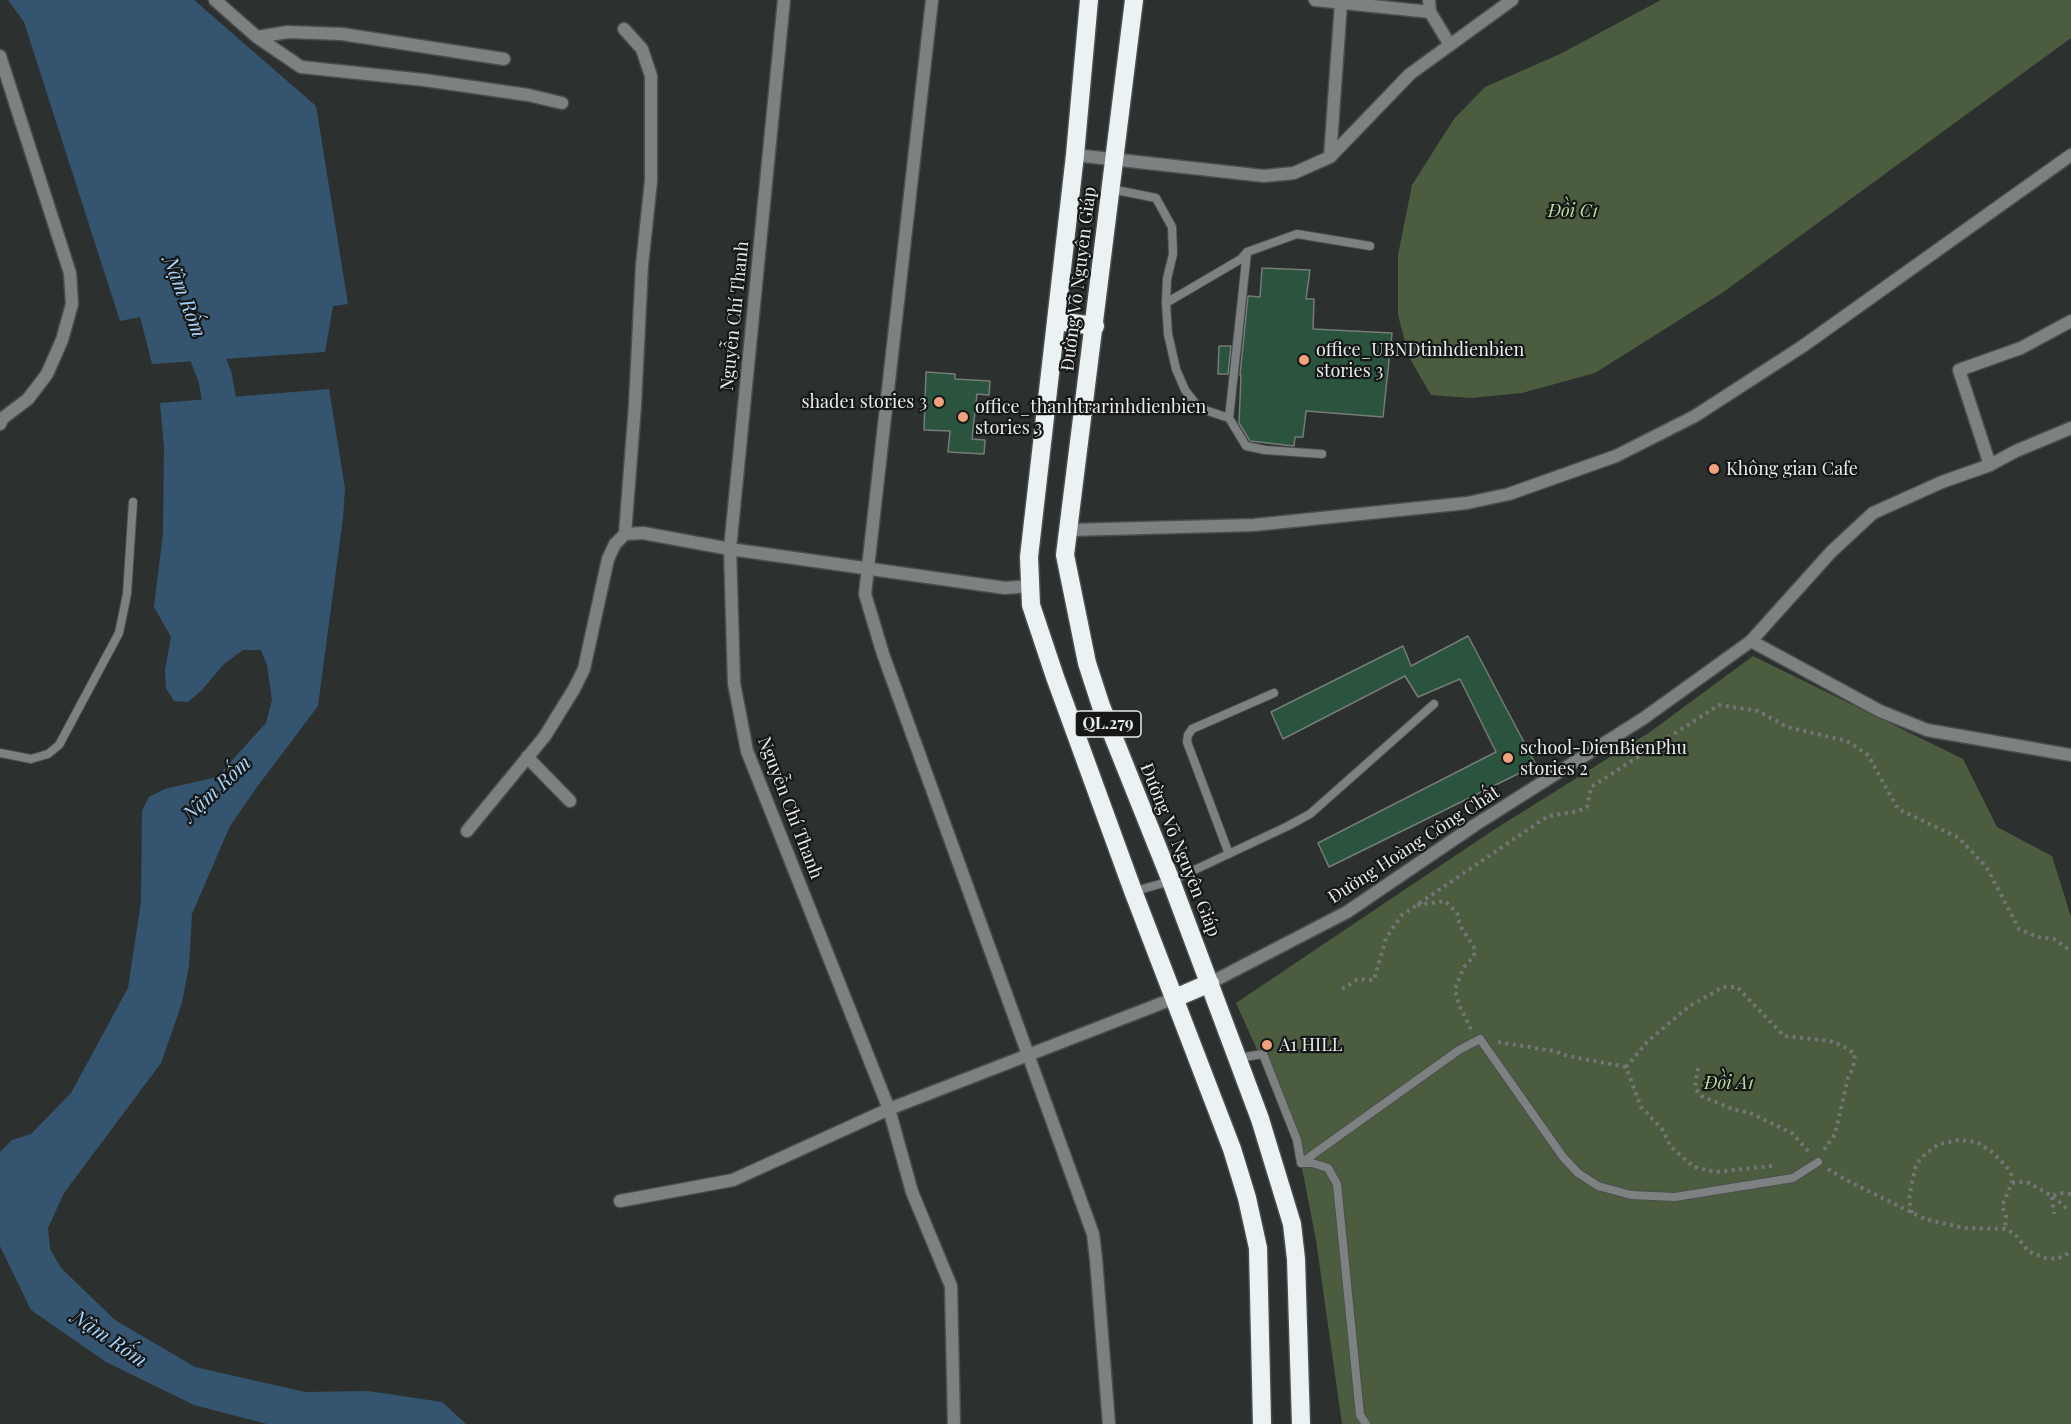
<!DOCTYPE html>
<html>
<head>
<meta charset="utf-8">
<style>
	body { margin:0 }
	canvas { display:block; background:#2c3130 }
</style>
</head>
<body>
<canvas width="2071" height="1424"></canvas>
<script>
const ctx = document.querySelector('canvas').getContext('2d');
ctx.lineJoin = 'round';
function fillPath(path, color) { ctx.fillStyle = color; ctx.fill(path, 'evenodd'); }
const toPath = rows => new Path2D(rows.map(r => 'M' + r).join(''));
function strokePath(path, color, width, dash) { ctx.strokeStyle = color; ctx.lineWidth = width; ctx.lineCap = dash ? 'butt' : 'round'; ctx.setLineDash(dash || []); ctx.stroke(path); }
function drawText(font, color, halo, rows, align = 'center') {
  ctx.font = font + ' "Playfair Display",serif'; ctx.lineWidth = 4.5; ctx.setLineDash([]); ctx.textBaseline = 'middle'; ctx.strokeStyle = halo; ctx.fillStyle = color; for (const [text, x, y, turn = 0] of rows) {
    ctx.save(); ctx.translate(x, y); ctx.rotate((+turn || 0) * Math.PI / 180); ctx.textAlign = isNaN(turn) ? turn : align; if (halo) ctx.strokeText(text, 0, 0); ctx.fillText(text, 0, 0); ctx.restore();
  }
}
fillPath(toPath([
	[1661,0,2071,0,2071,38,1722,293,1595,373,1522,393,1471,398,1431,395,1409,357,1398,315,1398,255,1412,185,1454,119,1485,87,1560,54],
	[1753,656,1963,759,1997,827,2052,856,2071,917,2071,1424,1342,1424,1316,1240,1301,1163,1290,1123,1236,1003,1492,831,1650,732]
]), '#4c5c3f');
fillPath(toPath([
	[8,0,194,0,316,106,348,304,333,306,325,352,152,364,140,317,120,321,24,22],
	[329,389,345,488,343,518,318,706,257,787,230,826,192,914,189,966,182,1003,161,1063,64,1193,48,1228,50,1249,61,1268,115,1320,195,1367,305,1392,368,1391,442,1402,466,1424,267,1424,194,1405,106,1362,31,1310,0,1246,0,1152,12,1140,31,1134,71,1093,128,988,141,902,142,811,149,797,165,789,217,777,266,723,272,700,267,665,261,650,243,650,224,664,202,690,188,702,174,701,166,688,165,670,171,637,154,607,163,533,164,448,160,403]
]), '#345470');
strokePath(toPath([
	[191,316,215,377,227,443]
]), '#345470', 34);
const building = toPath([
	[1262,268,1310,270,1306,299,1314,299,1313,329,1392,333,1383,417,1306,411,1303,437,1295,437,1294,446,1250,441,1239,423,1241,375,1240,375,1248,296,1260,297,1262,268],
	[1219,346,1231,346,1228,374,1218,374,1219,346],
	[926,372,955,374,955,379,990,381,989,395,977,394,972,439,985,440,984,454,948,452,950,431,924,430,926,372],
	[1468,636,1536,765,1329,867,1318,843,1496,752,1460,679,1418,697,1405,676,1283,739,1271,712,1403,646,1411,666,1468,636]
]);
fillPath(building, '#2a543e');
strokePath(building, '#767b78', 1.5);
const lane = toPath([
	[1111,189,1156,198,1172,227,1173,254,1167,279,1166,303,1168,334,1176,369,1185,390,1199,408,1229,418],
	[1247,252,1229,418,1246,446,1265,450,1322,454],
	[1166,303,1241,259,1247,252,1297,234,1370,246],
	[0,753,31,759,48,754,59,745,119,633,127,594,133,502],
	[1229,854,1187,742,1188,735,1192,729,1274,693],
	[1135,891,1171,881,1288,826,1310,814,1434,704],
	[1238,1058,1263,1054,1297,1140,1301,1163,1312,1163,1328,1168,1337,1184,1360,1415,1366,1424],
	[1301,1163,1459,1050,1480,1039,1563,1157,1578,1173,1598,1186,1631,1195,1675,1197,1793,1178,1818,1162]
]);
const street = toPath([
	[215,0,257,37,301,67,424,80,528,95,562,103],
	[784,0,730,549,734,683,747,751,889,1109,912,1192,951,1286,954,1424],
	[932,0,865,594,883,654,1093,1234,1096,1259,1109,1424],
	[1315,0,1430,12],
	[1429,0,1430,12,1450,45],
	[624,29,642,49,651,76,651,181,642,265,635,405,625,534],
	[257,37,288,32,342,34,504,59],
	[0,56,70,273,72,304,62,340,47,374,28,399,3,418,0,424],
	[1075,155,1264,176,1294,173,1330,157,1410,74,1512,0],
	[1330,157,1341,3],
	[1990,465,1959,370,2021,348,2071,321],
	[1069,530,1254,525,1467,503,1509,494,1616,456,1695,416,1803,346,2071,155],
	[1751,641,1880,711,1927,730,2071,755],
	[527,757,570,801],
	[467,831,545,736,574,689,584,669,608,559,615,544,625,534,643,533,730,549,1005,588,1030,586],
	[1210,983,1347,912,1475,825,1644,718,1751,641,1831,552,1873,513,1942,482,1990,465,2016,451,2071,428],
	[620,1201,733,1180,889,1109,1175,998]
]);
const highway = toPath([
	[1089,0,1075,155,1029,557,1031,605,1055,677,1133,891,1232,1149,1247,1198,1258,1248,1262,1424],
	[1134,0,1065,555,1087,663,1101,706,1171,881,1260,1119,1292,1224,1296,1259,1301,1424],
	[1056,321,1095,326],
	[1175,998,1210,983]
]);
strokePath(lane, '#4a4f4e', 10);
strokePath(street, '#4a4f4e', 15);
strokePath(highway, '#4a4f4e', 21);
strokePath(toPath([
	[1417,905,1445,901,1457,913,1460,926,1475,949,1474,956,1464,967,1455,989,1459,1005,1471,1029],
	[1342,989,1358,979,1374,980,1386,938,1402,915,1548,816,1578,811,1587,807,1591,787,1719,705,1758,711,1787,727,1847,741,1868,755,1898,809,1959,838,1987,868,2019,929,2038,937,2054,939,2071,951],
	[1498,1042,1554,1051,1568,1056,1626,1067],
	[1698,1068,1695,1088,1701,1096,1735,1110,1748,1112,1792,1133,1809,1152],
	[1772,1166,1716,1172,1694,1167,1671,1147,1662,1129,1641,1107,1626,1067,1647,1042,1688,1007,1723,987,1737,987,1784,1036,1830,1041,1843,1046,1855,1054,1853,1068,1848,1078,1835,1134,1823,1151],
	[1828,1169,1846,1180,1925,1219,1964,1228,2005,1229,2015,1234,2028,1251,2045,1258,2057,1259,2071,1252],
	[2012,1183,2019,1182,2029,1183,2052,1196,2059,1193,2071,1194],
	[2053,1196,2068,1210],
	[2052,1197,2054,1214],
	[1912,1213,1909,1200,1912,1182,1916,1165,1925,1154,1939,1144,1959,1140,1977,1142,1992,1152,2006,1166,2011,1174,2012,1183,2002,1206,2006,1217,2005,1229]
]), '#727676', 4, [3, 4.5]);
strokePath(lane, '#7e8181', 8);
strokePath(street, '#7e8181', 12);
strokePath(highway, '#ebf2f4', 18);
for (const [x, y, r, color] of [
	[1304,360,6,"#f1a17c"],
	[939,402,6,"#f1a17c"],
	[963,417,6,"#f1a17c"],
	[1714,469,6,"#f1a17c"],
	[1508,758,6,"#f1a17c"],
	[1267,1045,6,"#f1a17c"]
]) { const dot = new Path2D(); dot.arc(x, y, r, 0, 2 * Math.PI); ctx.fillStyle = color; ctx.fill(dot); strokePath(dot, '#161818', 2); }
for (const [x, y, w] of [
	[1108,724,66]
]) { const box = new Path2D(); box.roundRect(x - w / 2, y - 13, w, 26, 4.5); ctx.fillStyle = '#161818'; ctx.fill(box); strokePath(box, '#e9ecec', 1.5); }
drawText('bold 16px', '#e9ecec', null, [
	["QL.279",1108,724]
]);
drawText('italic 18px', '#bcdea0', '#161818', [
	["Đồi C1",1573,211],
	["Đồi A1",1729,1083]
]);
drawText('18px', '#e9ecec', '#161818', [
	["Đường Võ Nguyên Giáp",1079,279,-83],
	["Nguyễn Chí Thanh",735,316,-84],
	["Nguyễn Chí Thanh",790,808,69],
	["Đường Hoàng Công Chất",1414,845,-33],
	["Đường Võ Nguyên Giáp",1180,850,68]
]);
drawText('18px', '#e9ecec', '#161818', [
	["office_UBNDtinhdienbien",1316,350],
	["stories 3",1316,371],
	["shade1 stories 3",927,402,"right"],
	["office_thanhtrarinhdienbien",975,407],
	["stories 3",975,428],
	["Không gian Cafe",1726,469],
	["school-DienBienPhu",1520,748],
	["stories 2",1520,769],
	["A1 HILL",1279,1045]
], 'left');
drawText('italic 20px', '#a7d3fa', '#161818', [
	["Nậm Rốm",184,297,69],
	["Nậm Rốm",217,789,-43],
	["Nậm Rốm",109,1339,34]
]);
</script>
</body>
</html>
